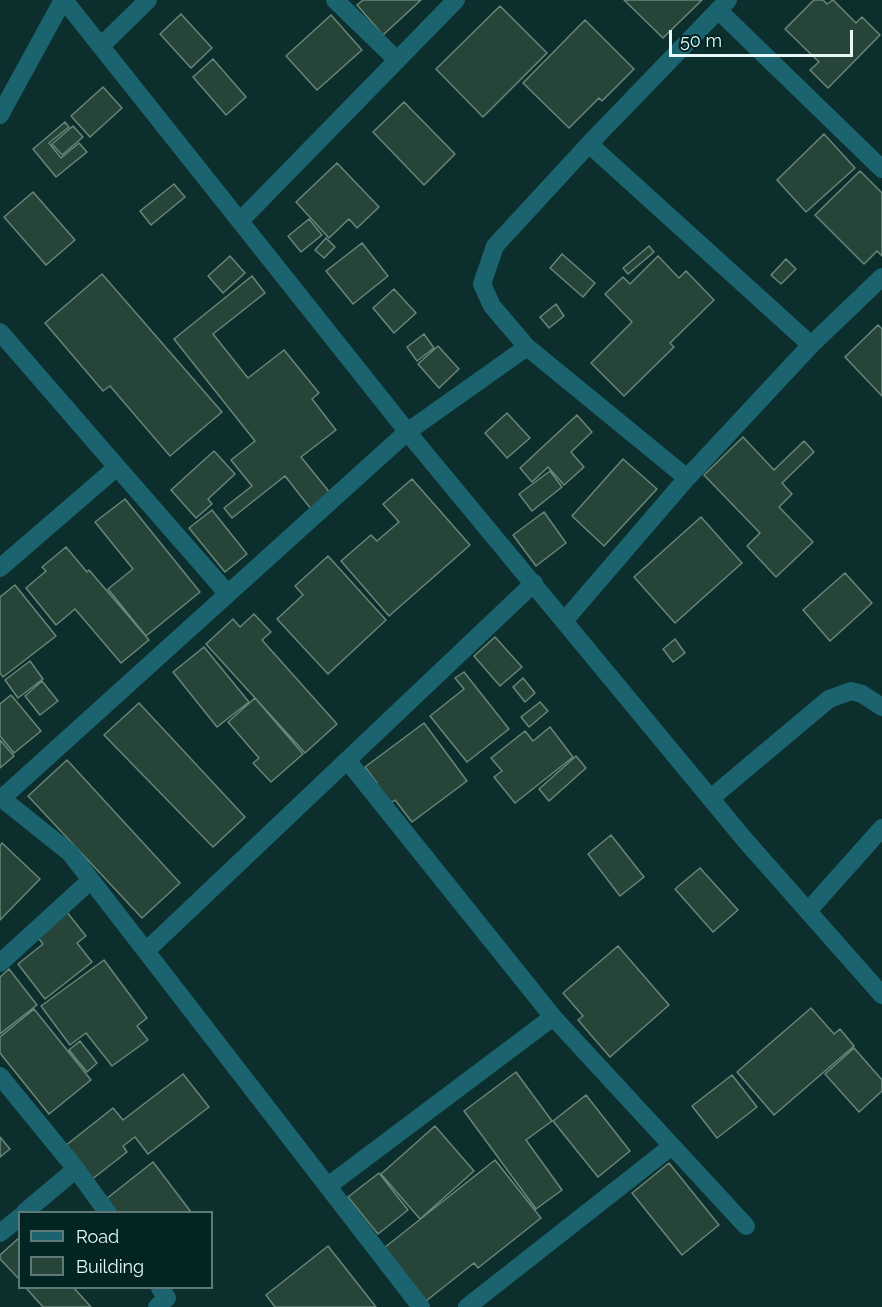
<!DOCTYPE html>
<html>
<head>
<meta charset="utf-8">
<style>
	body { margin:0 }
	#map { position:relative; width:882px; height:1307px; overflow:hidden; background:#0c2e2c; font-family:Raleway,sans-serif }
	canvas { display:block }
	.legend { position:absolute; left:18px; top:1211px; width:195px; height:78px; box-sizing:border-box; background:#022422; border:2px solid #5e7977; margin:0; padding:8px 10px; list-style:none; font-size:18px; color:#e7f9f7 }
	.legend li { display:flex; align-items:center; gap:12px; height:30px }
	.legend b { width:30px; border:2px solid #5e7977 }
	.scale { position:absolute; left:669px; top:30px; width:184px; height:27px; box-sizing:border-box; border:3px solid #e7f9f7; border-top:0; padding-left:8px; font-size:18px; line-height:21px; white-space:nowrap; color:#e7f9f7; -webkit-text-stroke:4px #022422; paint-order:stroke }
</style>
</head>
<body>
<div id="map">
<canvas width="882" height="1307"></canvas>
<ul class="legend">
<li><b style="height:8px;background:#1b636e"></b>Road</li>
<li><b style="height:16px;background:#274439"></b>Building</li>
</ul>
<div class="scale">50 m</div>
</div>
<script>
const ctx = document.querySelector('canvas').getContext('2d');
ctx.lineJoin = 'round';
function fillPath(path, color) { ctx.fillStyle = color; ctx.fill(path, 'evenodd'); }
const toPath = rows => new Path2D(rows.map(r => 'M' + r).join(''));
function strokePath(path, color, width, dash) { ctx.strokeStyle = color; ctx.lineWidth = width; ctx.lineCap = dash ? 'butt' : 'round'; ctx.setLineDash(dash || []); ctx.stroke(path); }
const building = toPath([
	[363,0,421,0,383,35,357,5,363,0],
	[624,0,702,0,663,38,624,0],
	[814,0,823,0,827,4,833,0,856,23,862,17,880,35,828,88,810,70,819,62,785,29,814,0],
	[500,6,547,53,483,117,436,69,500,6],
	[181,14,212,48,191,68,160,34,181,14],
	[331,15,362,50,317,90,286,56,331,15],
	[585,20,634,69,602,101,599,98,569,128,523,83,585,20],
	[213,59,246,97,226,115,193,77,213,59],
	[103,87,122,108,90,137,71,116,103,87],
	[404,102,455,154,424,185,373,132,404,102],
	[65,122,69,127,49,143,61,158,79,143,87,152,56,177,33,149,65,122],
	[73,126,83,137,62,155,52,144,73,126],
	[824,134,855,168,806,212,777,180,824,134],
	[337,163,379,207,357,228,349,219,329,238,296,202,337,163],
	[860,171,882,193,882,256,877,251,864,264,815,215,860,171],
	[174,184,185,197,151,225,140,211,174,184],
	[33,192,75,240,46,265,4,217,33,192],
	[309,219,322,235,301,252,288,236,309,219],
	[326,238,335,247,324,258,315,250,326,238],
	[362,243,388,276,353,304,326,271,362,243],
	[649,246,654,252,628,274,623,268,649,246],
	[562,254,595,283,583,297,550,268,562,254],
	[230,256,245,273,223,293,208,276,230,256],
	[658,256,679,278,686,271,714,300,670,343,674,347,624,396,591,363,632,322,605,294,623,277,630,284,658,256],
	[786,259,796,269,781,284,771,275,786,259],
	[102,274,222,412,170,456,110,386,103,391,45,323,102,274],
	[252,276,265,293,213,334,248,378,284,350,319,393,312,399,336,430,301,457,331,494,311,509,285,476,232,518,224,508,252,486,231,460,255,441,174,339,252,276],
	[394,289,416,313,394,333,373,308,394,289],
	[556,304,564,316,549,328,540,317,556,304],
	[878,325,882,329,882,396,845,357,878,325],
	[424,334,434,348,417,361,407,347,424,334],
	[438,346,459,369,439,388,418,364,438,346],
	[507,413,530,438,507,458,485,433,507,413],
	[577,415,592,432,571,452,584,467,564,485,548,467,532,482,520,468,577,415],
	[743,437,774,470,804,441,814,452,782,483,792,494,779,507,813,542,776,577,747,546,760,533,704,475,743,437],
	[214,451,235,474,208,499,212,504,196,518,171,490,214,451],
	[623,459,657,489,604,546,572,516,623,459],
	[550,471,562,487,532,511,519,494,550,471],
	[412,479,470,545,389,616,341,561,371,535,377,541,399,522,383,504,412,479],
	[125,499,200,592,146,636,108,589,133,569,95,522,125,499],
	[212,510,247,554,225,572,189,528,212,510],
	[544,512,566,543,536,566,513,535,544,512],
	[701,517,742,563,675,623,634,577,701,517],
	[66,547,87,572,89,570,149,640,121,663,75,609,56,625,26,588,46,571,42,567,66,547],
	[328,556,386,620,328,674,277,619,303,595,295,586,328,556],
	[845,573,872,603,830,641,803,610,845,573],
	[15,585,56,636,3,677,0,673,0,597,15,585],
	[254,614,271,632,262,640,337,724,305,753,206,644,233,619,240,627,254,614],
	[495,637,522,667,500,686,474,656,495,637],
	[675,639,685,653,673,662,663,649,675,639],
	[204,647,249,702,217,727,173,672,204,647],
	[30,661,43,679,18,698,5,680,30,661],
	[464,672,509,729,467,762,430,716,464,689,455,678,464,672],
	[523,678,535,693,525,702,513,687,523,678],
	[42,681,58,701,40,715,25,696,42,681],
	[11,695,41,731,14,753,0,736,0,704,11,695],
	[255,698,303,754,271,782,253,763,259,758,228,722,255,698],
	[540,702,548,711,529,727,521,717,540,702],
	[139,703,245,817,213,847,104,735,139,703],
	[424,723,467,781,412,822,395,800,387,806,373,786,377,783,365,767,424,723],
	[550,727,573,757,515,803,494,777,502,771,491,758,525,731,533,741,550,727],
	[0,740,14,756,0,768,0,740],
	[576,756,586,768,549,801,539,789,576,756],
	[67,760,180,883,142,918,28,796,67,760],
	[611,835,644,877,620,896,588,854,611,835],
	[2,843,40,879,0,920,0,846,2,843],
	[700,868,738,910,713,932,675,889,700,868],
	[66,911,86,936,77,943,92,962,45,999,18,964,43,944,36,935,66,911],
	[618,946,669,1005,610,1057,578,1020,583,1016,563,993,618,946],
	[104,960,147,1018,137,1026,148,1040,112,1066,86,1033,70,1045,41,1006,104,960],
	[9,969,37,1005,0,1034,0,977,9,969],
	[811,1008,834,1034,840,1029,854,1046,774,1115,737,1072,811,1008],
	[34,1009,91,1080,49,1114,0,1053,0,1037,34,1009],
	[80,1041,97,1063,87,1072,69,1050,80,1041],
	[854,1048,882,1080,882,1091,859,1112,825,1074,854,1048],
	[516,1072,552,1121,526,1140,562,1190,536,1209,464,1111,516,1072],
	[183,1074,209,1107,148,1154,135,1137,123,1146,127,1152,91,1180,65,1146,113,1108,123,1120,183,1074],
	[732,1075,757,1107,717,1138,692,1106,732,1075],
	[586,1095,630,1151,598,1177,553,1121,586,1095],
	[435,1126,474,1171,420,1219,381,1174,435,1126],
	[0,1137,10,1149,0,1157,0,1137],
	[495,1160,541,1218,478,1268,474,1263,426,1301,384,1248,495,1160],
	[153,1162,191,1212,116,1212,106,1199,153,1162],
	[669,1163,719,1225,682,1255,632,1193,669,1163],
	[379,1173,408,1210,378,1234,348,1197,379,1173],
	[20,1237,20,1280,0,1259,0,1255,20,1237],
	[328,1246,376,1307,275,1307,266,1295,328,1246],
	[26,1288,74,1288,91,1307,43,1307,26,1288]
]);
fillPath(building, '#274439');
strokePath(building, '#68867a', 1.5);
strokePath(toPath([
	[64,0,414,440,745,840,882,995],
	[335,0,397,60],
	[718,10,882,169],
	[101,46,148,0],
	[0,115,63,0],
	[589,144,811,345],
	[241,220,456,0],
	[0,332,117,467,0,568],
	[527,347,687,478],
	[117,467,228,594],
	[565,620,687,478,811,345,882,277],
	[0,797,70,853,421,1307],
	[2,798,407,432,527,347,492,306,482,284,495,246,589,144,728,0],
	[711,798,829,699,851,691,862,694,882,707],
	[808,911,882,828],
	[146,951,534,583],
	[0,963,91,880],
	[553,1017,746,1226],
	[0,1076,76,1169],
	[328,1186,553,1017,347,760],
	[25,1212,76,1169,107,1212],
	[0,1233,20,1217],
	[157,1307,167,1298,160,1288],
	[467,1307,672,1146]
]), '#1b636e', 18);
</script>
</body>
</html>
